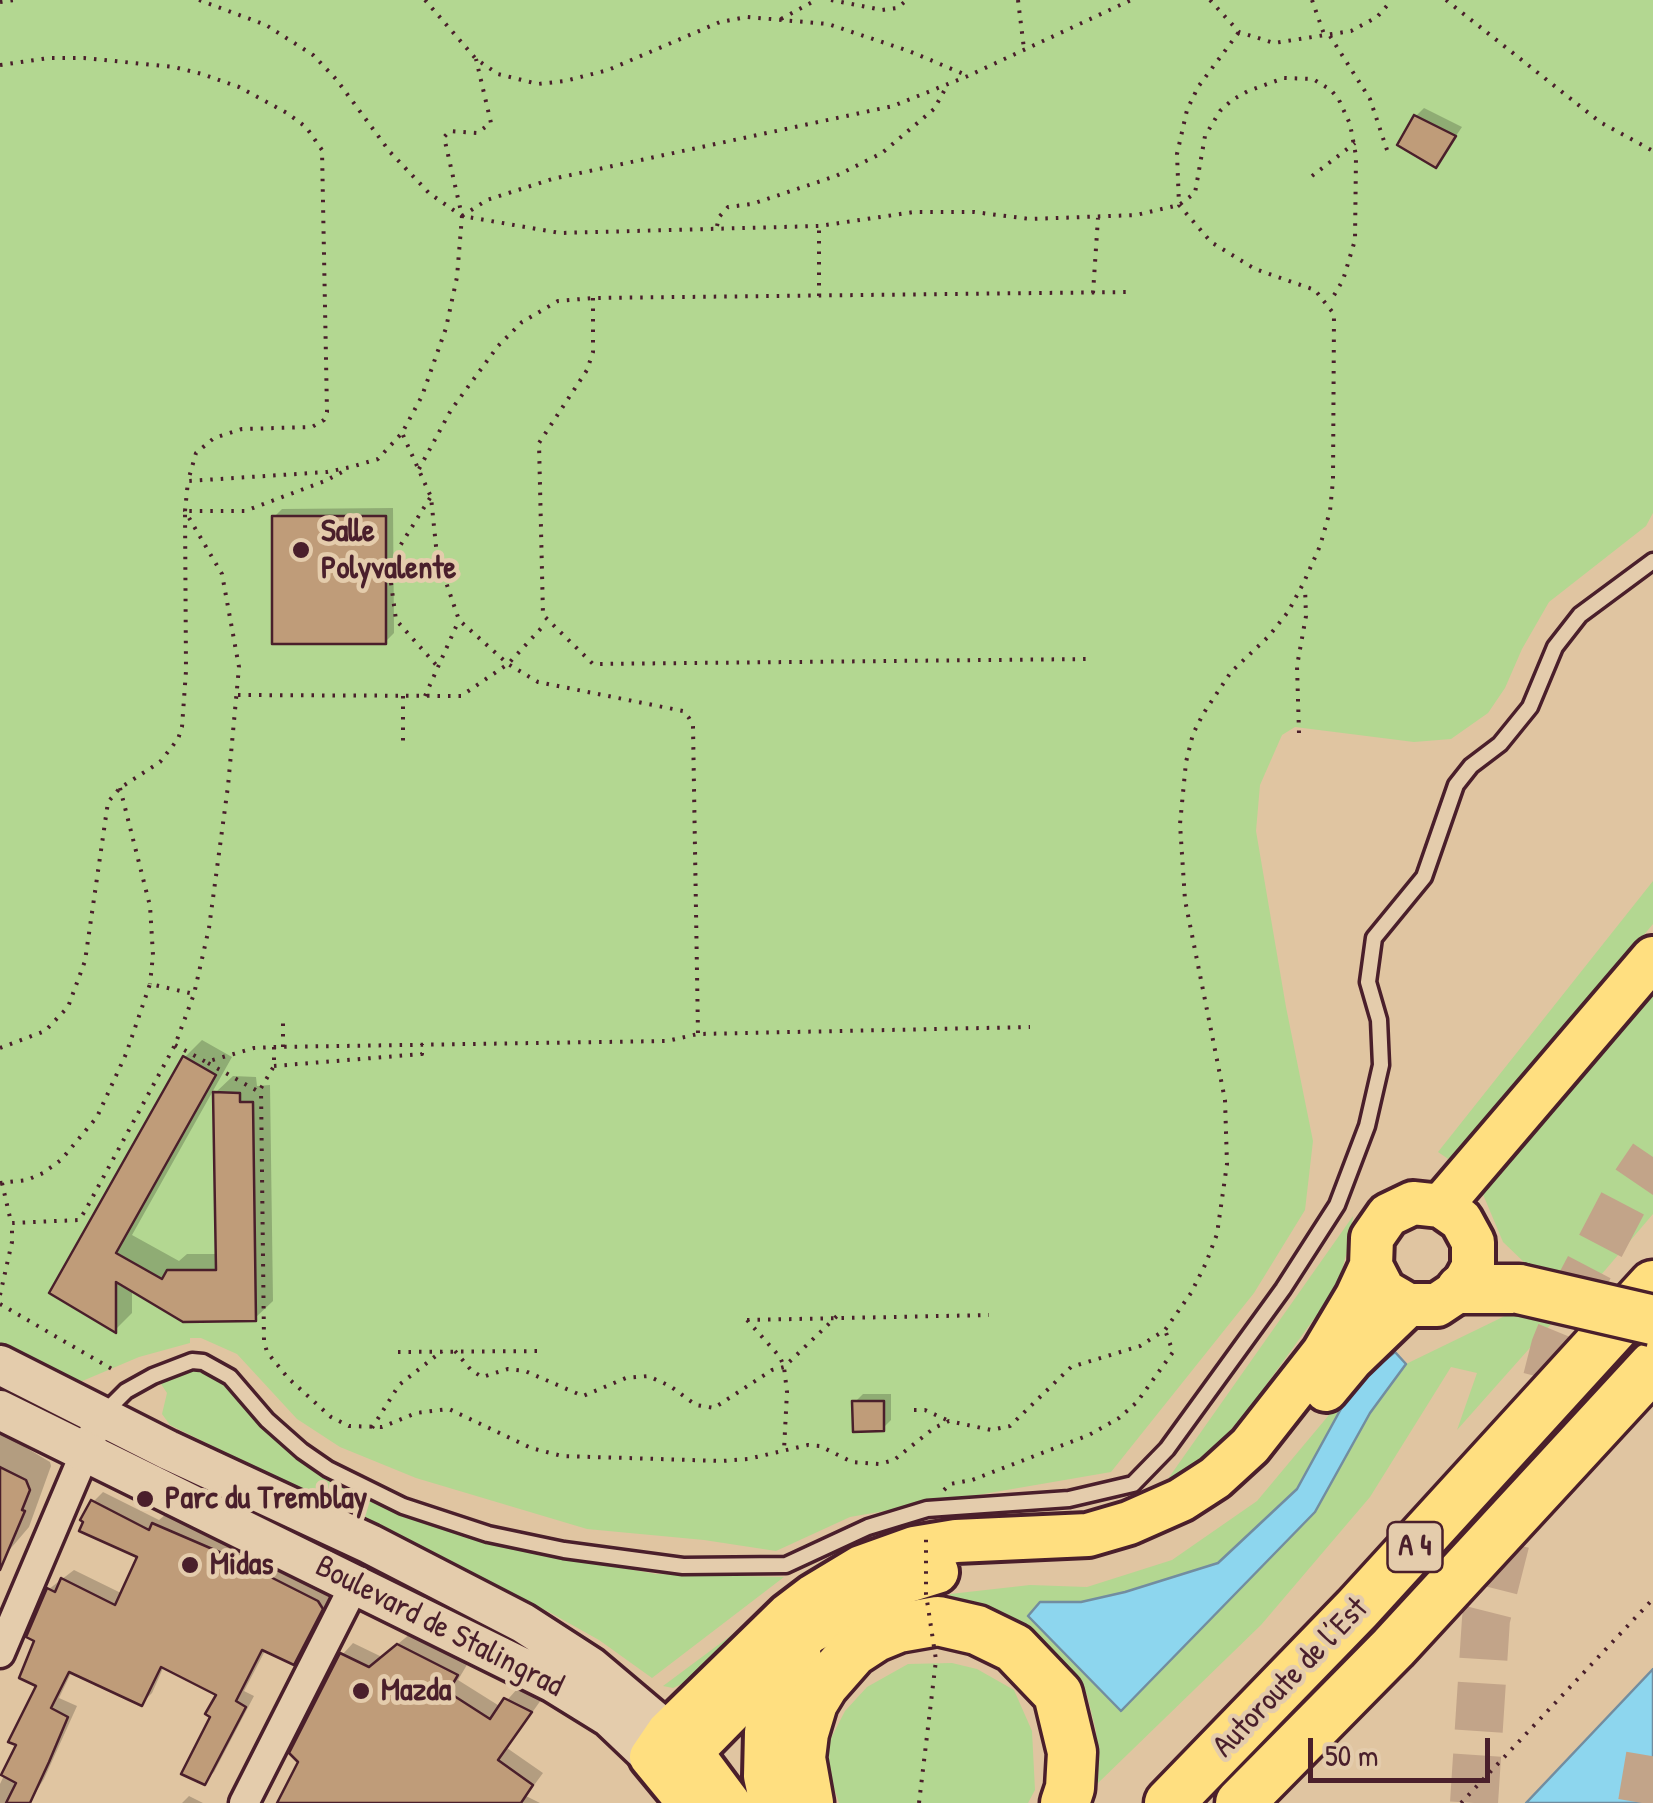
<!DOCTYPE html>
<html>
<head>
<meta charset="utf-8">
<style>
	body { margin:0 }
	#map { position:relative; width:1653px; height:1803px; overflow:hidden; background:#e0c5a1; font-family:"Patrick Hand",sans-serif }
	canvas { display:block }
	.scale { position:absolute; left:1308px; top:1738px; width:182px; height:45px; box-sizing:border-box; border:5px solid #4a1f2b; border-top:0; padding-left:12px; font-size:30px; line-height:35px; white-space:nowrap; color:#4a1f2b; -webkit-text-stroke:8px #e4ccac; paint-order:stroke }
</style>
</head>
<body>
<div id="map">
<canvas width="1653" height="1803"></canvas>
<div class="scale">50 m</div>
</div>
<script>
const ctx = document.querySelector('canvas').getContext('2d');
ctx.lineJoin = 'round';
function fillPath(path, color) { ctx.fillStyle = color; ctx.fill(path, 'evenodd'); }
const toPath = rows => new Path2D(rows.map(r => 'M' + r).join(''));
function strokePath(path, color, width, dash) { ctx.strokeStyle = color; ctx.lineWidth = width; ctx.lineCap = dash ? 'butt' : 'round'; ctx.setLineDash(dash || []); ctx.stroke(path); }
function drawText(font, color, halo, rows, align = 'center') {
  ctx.font = font + ' "Patrick Hand",sans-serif'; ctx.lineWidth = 9; ctx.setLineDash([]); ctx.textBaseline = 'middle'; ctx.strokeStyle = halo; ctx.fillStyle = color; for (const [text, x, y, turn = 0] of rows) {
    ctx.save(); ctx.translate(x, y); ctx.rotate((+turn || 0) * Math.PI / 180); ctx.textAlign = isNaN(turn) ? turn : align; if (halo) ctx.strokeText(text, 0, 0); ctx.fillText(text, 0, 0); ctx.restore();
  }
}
fillPath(toPath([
	[0,0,1653,0,1653,513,1646,526,1549,602,1522,649,1505,688,1488,713,1451,739,1414,742,1295,727,1282,735,1260,785,1256,831,1286,1007,1313,1141,1305,1210,1254,1293,1111,1472,850,1517,776,1551,704,1540,587,1529,416,1478,340,1447,297,1419,237,1354,201,1338,190,1338,190,1343,139,1357,80,1382,0,1344],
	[1653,881,1653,924,1454,1163,1438,1152],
	[1653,980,1653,1214,1595,1282,1527,1265,1503,1242,1482,1192],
	[1353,1216,1349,1245,1337,1287,1248,1410,1205,1459,1158,1493],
	[1509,1314,1552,1323,1457,1430,1477,1373,1451,1367,1370,1497,1261,1625,1097,1784,1096,1731,1087,1695,1063,1662,1024,1629,951,1603,950,1594,1030,1585,1087,1587,1172,1560,1257,1501,1354,1385,1395,1352,1406,1364],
	[189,1370,216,1375,227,1383,273,1436,315,1469,378,1502,434,1524,559,1556,656,1574,784,1577,652,1678,599,1640,549,1612,170,1425,162,1414,167,1393,161,1384,171,1375],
	[749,1622,705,1673,673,1688,663,1686],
	[952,1663,977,1669,1014,1690,1032,1731,1035,1790,1028,1803,839,1803,830,1777,828,1744,845,1711,867,1687,908,1664]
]), '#b3d791');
const water = toPath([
	[1395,1352,1406,1364,1370,1413,1315,1512,1121,1711,1028,1616,1040,1602,1081,1602,1125,1592,1218,1563,1297,1489,1354,1385,1395,1352],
	[1653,1669,1653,1803,1526,1803,1653,1669]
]);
fillPath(water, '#8dd6ee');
strokePath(water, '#728da0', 2.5);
fillPath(toPath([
	[1424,108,1462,127,1436,165,1416,116],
	[393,508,394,633,385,642,274,517,282,509],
	[202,1040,232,1057,132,1235,179,1261,187,1254,218,1254,215,1093,233,1076,256,1077,257,1086,270,1085,273,1301,255,1318,132,1289,132,1313,115,1330,52,1292,185,1057],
	[863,1394,891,1394,891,1420,883,1428,855,1402],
	[0,1432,26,1444,25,1447,50,1462,51,1466,29,1527,0,1561],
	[103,1492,159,1520,165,1515,241,1548,328,1591,331,1598,304,1652,294,1662,266,1649,244,1691,254,1696,214,1772,204,1782,213,1716,219,1694,164,1666,152,1693,142,1703,72,1671,59,1698,77,1706,44,1779,29,1803,0,1803,0,1784,19,1744,39,1685,37,1640,49,1589,74,1570,123,1594,141,1556,93,1502],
	[410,1634,468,1663,458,1680,501,1707,518,1688,541,1700,507,1748,543,1773,526,1796,540,1803,279,1803,301,1761,342,1655,353,1643,382,1657],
	[189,1796,203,1803,182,1803]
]), '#0003');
const building = toPath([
	[1414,115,1456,136,1436,168,1397,145,1414,115],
	[272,516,386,516,386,644,272,644,272,516],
	[183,1056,216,1075,116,1253,162,1279,167,1270,216,1270,213,1092,240,1093,240,1102,253,1102,256,1321,183,1322,116,1282,116,1333,49,1293,183,1056],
	[852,1401,884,1401,884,1431,853,1432,852,1401],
	[0,1467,26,1480,30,1490,22,1510,25,1511,0,1570,0,1467],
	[91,1500,149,1530,152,1523,231,1557,318,1601,323,1609,294,1665,262,1650,236,1701,246,1707,205,1785,181,1774,210,1717,205,1714,216,1695,161,1667,142,1706,69,1672,51,1708,68,1717,49,1762,30,1803,6,1803,16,1783,1,1775,16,1745,8,1742,36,1686,19,1678,34,1641,26,1637,47,1588,55,1592,61,1578,115,1605,137,1557,79,1531,83,1522,80,1520,91,1500],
	[397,1644,458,1675,448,1692,490,1719,504,1698,532,1712,498,1760,533,1785,521,1803,277,1803,298,1762,289,1753,340,1653,369,1667,397,1644]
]);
fillPath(building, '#bf9c79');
strokePath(building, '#4a1f2b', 2.5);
strokePath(toPath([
	[1474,1803,1486,1619,1555,1347,1581,1283,1626,1197,1653,1157],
	[1642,1803,1653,1738]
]), '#c2a489', 48, [48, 24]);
const service = toPath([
	[103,1414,126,1391,153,1376,192,1361,203,1362,230,1377,267,1420,302,1451,328,1469,403,1506,488,1534,564,1550,683,1566,786,1565,868,1527,927,1509,1069,1499,1133,1484,1167,1449,1283,1289,1337,1205,1367,1126,1381,1065,1379,1020,1368,982,1374,938,1424,877,1456,785,1471,766,1500,744,1530,707,1555,647,1580,615,1653,561]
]);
const minor = toPath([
	[0,1653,93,1434],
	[244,1803,355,1584]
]);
const secondary = toPath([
	[0,1365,168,1450,370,1544,523,1623,591,1667,668,1732],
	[0,1410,554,1683,609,1717,651,1757]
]);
const primary = toPath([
	[1441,1206,1653,958],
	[1326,1390,1351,1360,1408,1305],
	[672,1736,691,1752,729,1803],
	[664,1771,691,1752,808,1633,892,1586,937,1572],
	[689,1803,651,1757,668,1732,788,1615,813,1596,861,1567,914,1548,956,1541,1088,1535,1129,1523,1181,1500,1215,1478,1250,1446,1323,1353,1357,1296,1371,1266,1372,1238,1388,1215,1413,1203,1441,1206,1461,1220,1473,1242,1473,1267,1461,1289,1437,1305,1408,1305,1384,1291,1371,1266],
	[771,1803,765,1776,766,1732,780,1694,801,1660]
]);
const motorway = toPath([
	[1461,1289,1519,1289],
	[809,1803,801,1758,804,1733,813,1703,824,1685,853,1652,876,1637,898,1628,938,1621,977,1630,1014,1648,1058,1694,1072,1752,1070,1788,1065,1803],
	[1169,1803,1357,1609,1653,1285],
	[1240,1803,1393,1648,1653,1366]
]);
strokePath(service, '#4a1f2b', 21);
strokePath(minor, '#4a1f2b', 35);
strokePath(secondary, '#4a1f2b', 45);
strokePath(primary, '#4a1f2b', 50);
strokePath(motorway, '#4a1f2b', 55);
strokePath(toPath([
	[199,0,266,25,313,55,336,79,390,152,429,193,462,216,560,233,819,226,914,212,974,212,1030,219,1136,215,1179,205,1195,193,1205,136,1220,111,1232,100,1248,91,1284,78,1313,79,1331,90,1339,100,1350,124,1356,156,1355,240,1343,280,1330,302],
	[425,0,476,59,498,74,538,84,565,81,608,70,720,22,747,17,828,24,909,51,966,75],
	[831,0,882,10,897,8,907,0],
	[1018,0,1024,49],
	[1210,0,1239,32,1274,43,1351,31,1377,17,1392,0],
	[1312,0,1325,37],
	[1446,0,1600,122,1653,151],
	[0,2,14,0],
	[781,19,816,0],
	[1330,36,1370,99,1387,150],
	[0,65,49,58,84,58,174,67,202,74,239,87,287,113,306,127,322,150,327,412,324,420,312,427,242,429,214,438,196,453,188,481],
	[1312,176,1355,143],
	[462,216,487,200,552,179,893,106,968,76,1131,0],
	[717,226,719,217,728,207,752,204,836,176,882,153,934,109,948,84],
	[1093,293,1098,218],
	[819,296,819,226],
	[593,298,593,352,587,370,539,443,543,615,593,664,1089,659],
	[403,435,431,497,437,556,459,620,508,664,538,682,683,711,689,718,693,726,698,1034],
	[419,469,451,410,498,346,522,322,558,301,593,298,1130,292],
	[430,498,400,546,391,583,396,620,438,667],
	[238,695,461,696,508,664,546,623],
	[403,696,403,741],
	[425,696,459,620],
	[1299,733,1297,666,1306,616,1305,587],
	[120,788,150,906,153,955,150,984],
	[175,1045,206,1062,254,1048,274,1047,667,1041,698,1034,1030,1027],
	[274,1047,274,1066,261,1088,264,1341,267,1352,288,1378,331,1417,349,1426,382,1427,416,1413,449,1409,531,1448,562,1456,722,1461,748,1459,808,1445,820,1446,852,1462,879,1464,894,1460,934,1428,949,1421,991,1430,1010,1426,1071,1367,1140,1346,1165,1330,1191,1293,1206,1263,1217,1234,1227,1164,1225,1100,1185,900,1180,824,1186,762,1193,734,1203,714,1231,672,1269,636,1288,612,1304,582,1320,546,1330,511,1333,480,1334,314,1315,290,1255,269,1211,242,1179,205,1177,154,1187,110,1198,87,1239,32],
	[283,1047,283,1017],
	[0,1048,45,1031,68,1007,85,961,108,802,120,788,160,762,178,739,182,727,186,671,185,511,245,511,325,481,346,470],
	[208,1063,261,1093],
	[274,1066,422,1054,422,1044],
	[0,1183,27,1180,43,1173,61,1160,97,1117,126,1054,150,984,194,994],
	[2,1183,11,1222],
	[0,1295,12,1242,12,1223,79,1220,85,1211,175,1045,194,994,209,928,228,786,239,667,222,574,185,511,188,481,327,472,351,467,378,459,402,433,422,396,446,328,457,277,462,216,444,137,450,131,477,133,491,123,476,59],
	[0,1304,117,1372],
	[747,1320,989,1315],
	[747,1320,780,1357,784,1367,787,1392,784,1450],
	[455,1351,471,1370,482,1377,508,1369,525,1371,583,1396,626,1378,648,1376,670,1386,696,1405,714,1408,772,1370,784,1367,837,1316],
	[398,1352,545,1351],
	[914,1410,925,1410,949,1421],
	[372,1428,399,1385,442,1351],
	[944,1490,950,1484,972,1480,1089,1435,1119,1418,1137,1402,1173,1352,1165,1330],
	[1461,1803,1653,1599]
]), '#4a1f2b', 4, [2.5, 8]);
strokePath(service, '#e4ccac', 14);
strokePath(minor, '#e4ccac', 28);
strokePath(secondary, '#e4ccac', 38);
strokePath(primary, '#ffdf80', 42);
strokePath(motorway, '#ffdf80', 48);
const motorwayBridge = toPath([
	[1519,1289,1653,1320]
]);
strokePath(motorwayBridge, '#4a1f2b', 55, []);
strokePath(toPath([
	[919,1803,936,1660,926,1594,926,1532]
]), '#4a1f2b', 4, [2.5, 8]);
strokePath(motorwayBridge, '#ffdf80', 48);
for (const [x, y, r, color] of [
	[301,550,10,"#4a1f2b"],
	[145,1499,10,"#4a1f2b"],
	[190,1565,10,"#4a1f2b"],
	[361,1691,10,"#4a1f2b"]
]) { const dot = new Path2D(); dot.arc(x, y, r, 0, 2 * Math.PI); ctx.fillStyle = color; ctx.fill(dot); strokePath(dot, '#e4ccac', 4); }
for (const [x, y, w] of [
	[1415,1547,55]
]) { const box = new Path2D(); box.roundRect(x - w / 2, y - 25, w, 50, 8); ctx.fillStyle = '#e4ccac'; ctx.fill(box); strokePath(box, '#4a1f2b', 2.5); }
drawText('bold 30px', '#4a1f2b', null, [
	["A 4",1415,1547]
]);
drawText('bold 32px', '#4a1f2b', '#e4ccac', [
	["Salle",321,532],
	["Polyvalente",321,569],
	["Parc du Tremblay",165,1499],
	["Midas",210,1565],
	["Mazda",381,1691]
], 'left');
drawText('32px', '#4a1f2b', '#e4ccac', [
	["Boulevard de Stalingrad",439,1627,27],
	["Autoroute de l’Est",1291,1678,-46]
]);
</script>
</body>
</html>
